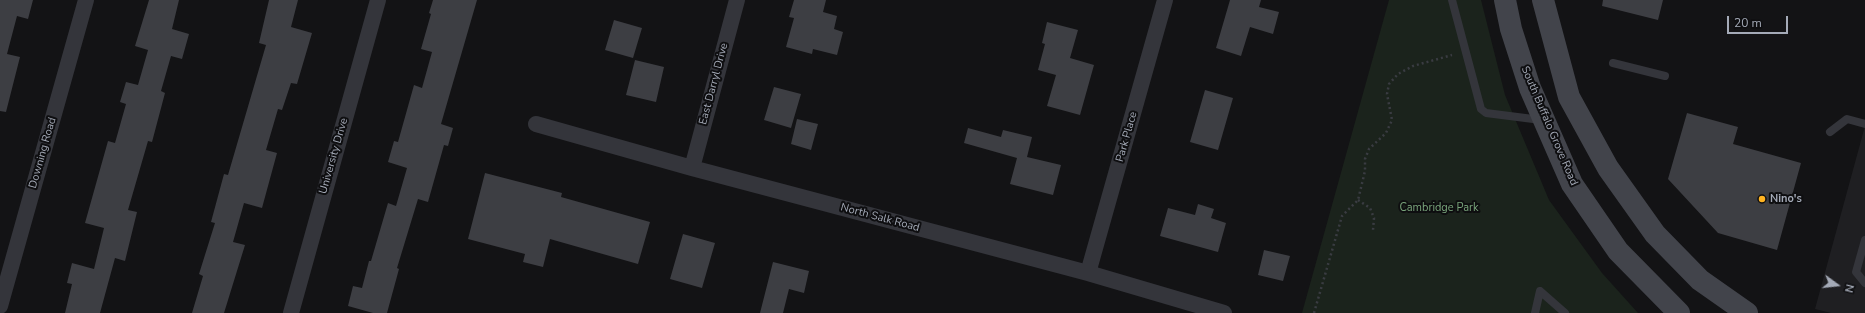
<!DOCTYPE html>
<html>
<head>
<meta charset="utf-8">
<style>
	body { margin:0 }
	#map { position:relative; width:1865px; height:313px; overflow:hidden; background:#131315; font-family:"Nunito Sans",sans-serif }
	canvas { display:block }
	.north { position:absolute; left:1817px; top:265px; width:40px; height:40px; -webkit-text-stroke:3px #0e0e10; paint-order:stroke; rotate:105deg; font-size:11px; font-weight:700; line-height:16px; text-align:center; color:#a4aab7 }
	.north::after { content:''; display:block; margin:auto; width:14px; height:18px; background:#a4aab7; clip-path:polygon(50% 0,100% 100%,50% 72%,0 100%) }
	.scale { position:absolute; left:1727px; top:16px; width:61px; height:18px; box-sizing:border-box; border:2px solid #a4aab7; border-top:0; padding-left:5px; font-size:12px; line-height:14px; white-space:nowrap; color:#a4aab7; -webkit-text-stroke:3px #0e0e10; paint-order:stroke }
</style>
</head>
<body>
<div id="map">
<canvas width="1865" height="313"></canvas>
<div class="north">N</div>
<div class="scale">20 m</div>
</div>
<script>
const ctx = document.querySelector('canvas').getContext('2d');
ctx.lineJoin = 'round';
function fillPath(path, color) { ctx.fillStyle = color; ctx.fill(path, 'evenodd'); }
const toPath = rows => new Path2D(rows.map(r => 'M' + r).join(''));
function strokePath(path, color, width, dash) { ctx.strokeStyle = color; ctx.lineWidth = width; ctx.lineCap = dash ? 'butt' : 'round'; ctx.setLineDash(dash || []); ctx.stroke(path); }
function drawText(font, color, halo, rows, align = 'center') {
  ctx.font = font + ' "Nunito Sans",sans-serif'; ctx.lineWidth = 4; ctx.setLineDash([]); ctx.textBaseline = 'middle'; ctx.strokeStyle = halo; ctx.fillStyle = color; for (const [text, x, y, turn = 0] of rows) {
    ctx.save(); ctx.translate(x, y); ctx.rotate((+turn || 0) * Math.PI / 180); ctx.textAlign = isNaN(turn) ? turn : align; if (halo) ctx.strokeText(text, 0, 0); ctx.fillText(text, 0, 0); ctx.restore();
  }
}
fillPath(toPath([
	[1865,126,1865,313,1831,313,1815,309]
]), '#1f1f22');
fillPath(toPath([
	[1389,0,1481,0,1505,95,1549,200,1602,273,1638,313,1302,313]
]), '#1b231c');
fillPath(toPath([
	[0,0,33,0,28,19,17,16,7,54,20,57,6,112,0,111],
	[149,0,179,0,172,29,189,34,182,59,171,56,161,91,165,93,152,142,148,141,128,210,137,212,125,261,115,258,100,313,65,313,72,284,67,283,72,263,94,269,104,228,85,223,108,141,115,143,126,104,120,102,126,82,138,85,148,50,135,46],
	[269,0,298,0,291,27,312,33,297,84,291,83,282,110,278,109,266,150,277,153,262,208,244,203,233,242,245,245,224,313,192,313,203,276,199,274,215,223,211,222,224,174,228,175,266,45,259,43],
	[433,0,477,0,441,124,453,128,448,146,444,145,428,202,418,199,397,268,399,269,387,313,373,313,348,306,353,286,362,288,369,261,371,261,388,203,396,206,407,168,388,162,394,141,398,142,414,85,422,88,432,52,421,49,431,14,429,13],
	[794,0,826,0,823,12,837,16,834,29,843,32,837,55,813,49,812,54,786,47,794,18,789,17],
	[1230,0,1261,0,1259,7,1279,12,1273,34,1250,27,1241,56,1216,48],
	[1603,0,1663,0,1658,20,1602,6],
	[614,20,642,28,633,58,605,50],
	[1047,22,1078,30,1070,58,1094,65,1080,115,1047,106,1056,75,1038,70,1045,44,1042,43],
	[635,60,664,67,656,102,626,95],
	[774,87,801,94,791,128,764,120],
	[1205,90,1233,98,1218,150,1190,142],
	[1687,113,1738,127,1733,144,1801,163,1777,250,1718,233,1668,179],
	[797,119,818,124,811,150,791,144],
	[968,128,1001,137,1003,130,1032,137,1027,157,1061,165,1053,195,1010,184,1017,158,964,143],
	[485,173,562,193,561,197,650,222,638,264,550,239,543,267,523,262,525,254,468,239],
	[1198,204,1214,209,1211,218,1226,223,1218,252,1160,236,1168,208,1195,215],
	[683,234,715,243,702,288,670,279],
	[1264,250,1290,256,1283,281,1258,275],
	[773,262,809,271,804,293,789,289,783,313,760,313]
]), '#3d3e43');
strokePath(toPath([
	[1358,200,1370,208,1374,218,1373,230],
	[1314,313,1342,216,1358,200,1365,171,1365,159,1369,149,1386,133,1392,120,1387,94,1389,84,1398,74,1413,66,1452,55]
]), '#3a3c42', 2.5, [2, 3]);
strokePath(toPath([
	[1452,0,1481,109,1486,113,1541,120],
	[1613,63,1665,76],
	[1830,132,1847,119,1865,124],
	[1865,240,1856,272,1865,283],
	[1535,313,1540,291,1565,313]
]), '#34353b', 8);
strokePath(toPath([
	[536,124,692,168,1088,273,1224,313],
	[692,168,737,0],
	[1088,273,1165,0],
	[0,306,86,0],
	[291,313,378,0]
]), '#34353b', 16);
strokePath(toPath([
	[1505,0,1511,29,1530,88,1572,184,1618,251,1679,313],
	[1543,0,1569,97,1608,168,1655,234,1700,280,1747,313]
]), '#42444b', 22);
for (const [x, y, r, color] of [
	[1762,199,4,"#ffb321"]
]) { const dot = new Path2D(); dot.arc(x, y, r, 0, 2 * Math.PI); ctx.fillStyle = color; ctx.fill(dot); strokePath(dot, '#0e0e10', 1.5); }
drawText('11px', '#a4aab7', '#0e0e10', [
	["East Darryl Drive",714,84,-75],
	["South Buffalo Grove Road",1549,126,67],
	["Park Place",1127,137,-74],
	["Downing Road",43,153,-74],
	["University Drive",334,156,-74],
	["North Salk Road",880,218,15]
]);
drawText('bold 11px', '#a4aab7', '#0e0e10', [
	["Nino's",1770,199]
], 'left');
drawText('11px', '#79a47b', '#0e0e10', [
	["Cambridge Park",1439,208]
]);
</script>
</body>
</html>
